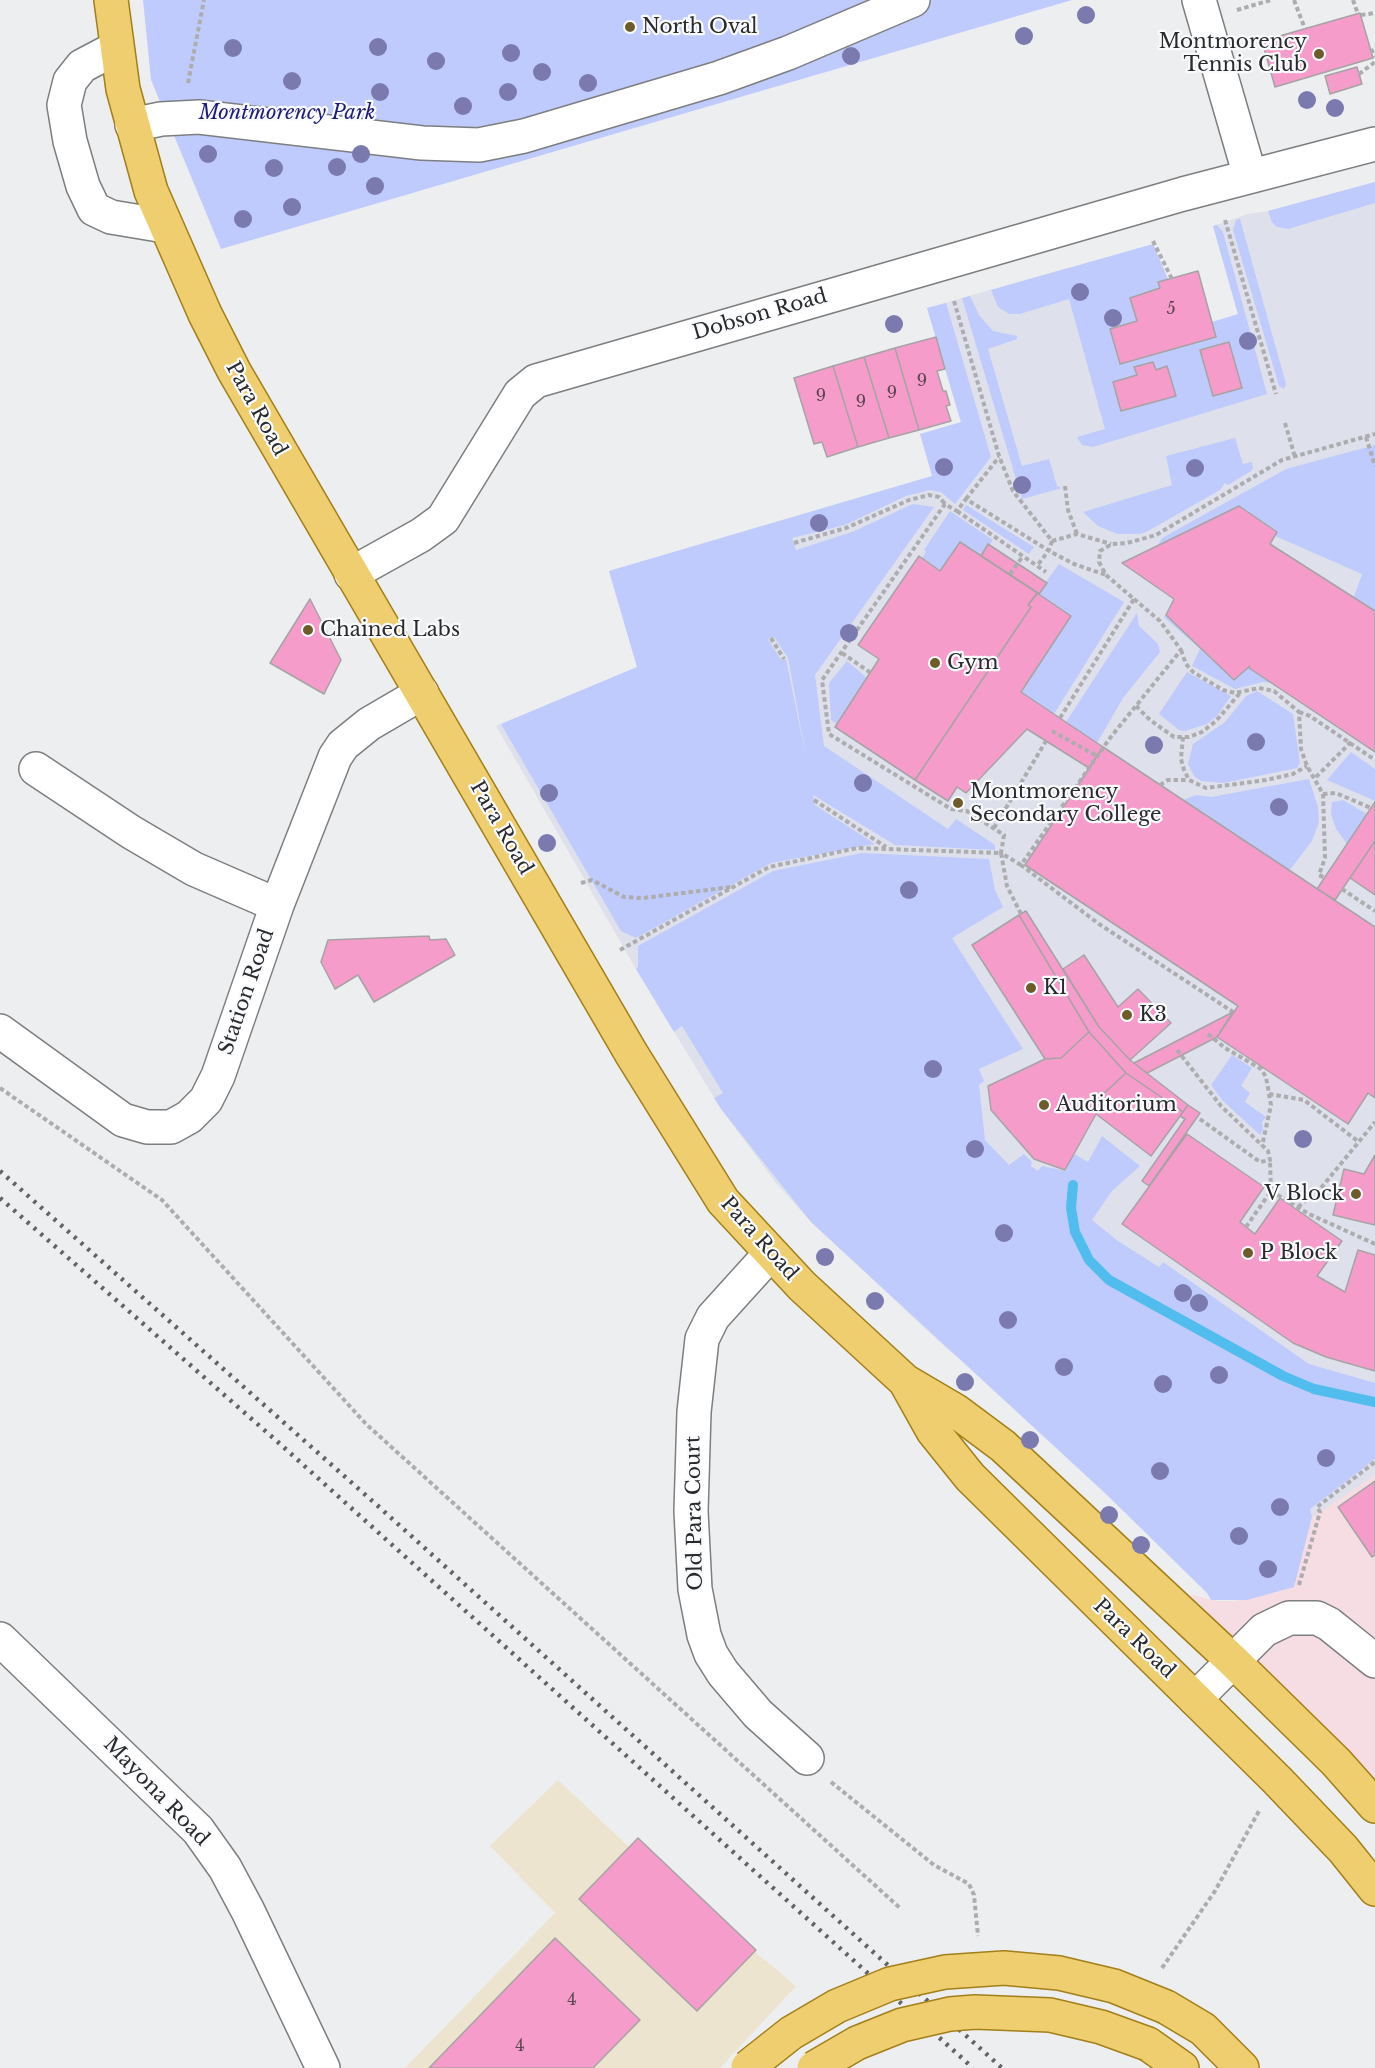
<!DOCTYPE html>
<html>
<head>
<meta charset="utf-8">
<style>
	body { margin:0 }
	canvas { display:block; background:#edeef0 }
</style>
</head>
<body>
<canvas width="1375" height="2068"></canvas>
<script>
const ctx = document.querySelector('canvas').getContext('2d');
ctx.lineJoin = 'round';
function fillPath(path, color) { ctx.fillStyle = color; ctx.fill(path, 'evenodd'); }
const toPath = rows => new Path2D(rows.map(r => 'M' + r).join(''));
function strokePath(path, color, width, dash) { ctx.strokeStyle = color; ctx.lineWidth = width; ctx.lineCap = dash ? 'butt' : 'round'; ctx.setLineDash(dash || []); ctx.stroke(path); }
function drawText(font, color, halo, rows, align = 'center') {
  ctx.font = font + ' "Libre Baskerville",serif'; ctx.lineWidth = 4.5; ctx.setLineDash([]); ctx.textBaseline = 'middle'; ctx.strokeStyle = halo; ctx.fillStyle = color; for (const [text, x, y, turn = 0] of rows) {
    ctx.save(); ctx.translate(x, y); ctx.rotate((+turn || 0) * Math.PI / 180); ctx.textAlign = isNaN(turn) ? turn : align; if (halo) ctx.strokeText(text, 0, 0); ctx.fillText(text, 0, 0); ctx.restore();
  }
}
fillPath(toPath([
	[558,1780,629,1847,796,1986,720,2068,405,2068,555,1913,490,1846]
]), '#ece4ce');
fillPath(toPath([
	[1375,1475,1375,1779,1189,1594,1217,1601,1236,1601,1293,1587,1312,1517]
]), '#f6dce3');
fillPath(toPath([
	[1375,182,1375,1475,1252,1558,1205,1553,946,1348,811,1222,776,1183,721,1109,636,969,496,726,637,667,609,571,973,464,927,308,1070,267,1114,424,1257,383,1213,226,1248,214,1268,211]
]), '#dee1eb');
fillPath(toPath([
	[143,0,1072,0,221,249,151,80],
	[1375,182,1375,203,1288,229,1277,227,1272,222,1268,211],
	[1240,219,1286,384,1284,389,1279,386,1233,230,1236,220],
	[1217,225,1223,232,1267,394,1093,447,1082,445,1077,437,1105,429,1069,299,1020,314,1009,314,998,307,991,290,1153,244,1168,279,1158,282,1160,288,1130,298,1137,321,1110,329,1119,364,1215,337,1212,322,1238,314,1213,226],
	[970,296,979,315,993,331,1017,336,1017,339,988,349,1022,466,1049,459,1057,486,1062,488,1022,499,962,298],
	[946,303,991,457,955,504,941,492,930,490,906,496,845,525,792,538,796,550,852,532,913,504,934,507,815,675,824,746,948,829,956,819,995,845,995,850,895,845,813,795,815,805,875,844,771,863,636,938,621,931,501,724,637,667,609,571,932,476,920,434,961,422,927,308],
	[774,637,788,658,807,761,786,659,781,660,768,639],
	[1235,438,1243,464,1252,462,1253,468,1251,471,1228,485,1225,483,1220,490,1148,531,1140,534,1117,534,1098,526,1083,512,1172,485,1166,456],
	[1375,445,1375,611,1354,597,1362,574,1275,536,1277,532,1239,506,1158,545,1162,538,1286,469],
	[966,505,1034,547,1029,554,963,510],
	[950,511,993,540,981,556,960,542,940,571,922,559,926,551,924,550],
	[1059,564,1124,602,1054,714,1021,692,1071,616,1038,593],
	[1137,613,1139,626,1158,644,1160,652,1123,698,1097,743,1066,722],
	[1166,615,1234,680,1248,666,1272,683,1263,682,1235,689,1192,666,1200,649,1164,617],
	[847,661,867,678,837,724,831,720,829,683],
	[1187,672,1231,696,1217,716,1207,724,1185,731,1179,730,1159,714],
	[1257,691,1293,714,1300,763,1297,768,1224,783,1201,781,1194,776,1188,764,1193,744,1225,722,1246,696],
	[1351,752,1375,769,1375,801,1327,780],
	[1309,779,1318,807,1319,822,1312,841,1289,871,1183,800,1196,795,1211,797],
	[1343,800,1367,814,1347,844,1336,829,1331,814,1332,802],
	[862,853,989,859,995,890,1003,907,952,938,1023,1049,979,1069,984,1081,979,1085,985,1140,1009,1165,1024,1154,1032,1162,1031,1166,1038,1171,1042,1166,1066,1171,1073,1153,1088,1162,1102,1136,1140,1166,1112,1191,1092,1220,1118,1241,1159,1267,1163,1262,1309,1364,1375,1383,1375,1459,1310,1509,1312,1517,1294,1587,1247,1600,1211,1600,1207,1593,1107,1495,811,1222,721,1109,714,1098,723,1093,682,1026,674,1032,636,969,638,967,638,946,773,871],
	[1232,1055,1252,1068,1241,1086,1250,1093,1245,1102,1266,1117,1262,1122,1263,1130,1260,1135,1223,1101,1211,1085]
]), '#bfcbfc');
strokePath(toPath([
	[1073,1185,1071,1208,1075,1232,1089,1260,1109,1280,1283,1376,1314,1389,1375,1402]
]), '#51bdee', 10);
const building = toPath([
	[1360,13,1373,58,1275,87,1262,41,1360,13],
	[1357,67,1362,84,1330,94,1325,76,1357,67],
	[1198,271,1216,337,1120,364,1110,329,1137,321,1130,298,1160,288,1158,282,1198,271],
	[936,337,945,369,937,371,943,391,946,391,950,405,946,406,951,421,919,430,895,348,936,337],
	[1229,342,1242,388,1213,396,1200,350,1229,342],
	[895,348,919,430,889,438,864,357,895,348],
	[864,357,889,438,858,447,833,366,864,357],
	[1153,362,1156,370,1167,366,1176,396,1121,411,1113,382,1137,375,1134,367,1153,362],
	[833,366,858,447,827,457,822,442,814,444,794,378,833,366],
	[1239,506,1277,532,1270,544,1375,611,1375,752,1249,668,1250,666,1234,680,1166,615,1174,599,1122,563,1239,506],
	[960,542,1038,593,1028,605,1031,607,915,780,835,727,879,659,858,645,919,556,940,571,960,542],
	[988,544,1047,583,1039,594,981,556,988,544],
	[1037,593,1071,616,1021,692,1103,747,1089,768,1027,729,966,793,957,787,948,801,915,780,1031,607,1028,605,1037,593],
	[310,599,341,660,324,694,270,663,310,599],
	[1103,747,1375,927,1375,1098,1368,1093,1348,1124,1217,1037,1238,1006,1025,865,1103,747],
	[1375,802,1375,841,1335,900,1317,889,1375,802],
	[1375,841,1375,895,1350,878,1375,841],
	[1026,911,1099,1027,1130,1060,1188,1105,1183,1112,1126,1073,1089,1032,1019,915,1026,911],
	[1019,915,1089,1032,1061,1058,1045,1059,972,945,1019,915],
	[429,936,430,940,446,939,455,955,374,1002,358,975,335,989,321,962,328,940,429,936],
	[1084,955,1118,1007,1138,989,1171,1023,1130,1060,1099,1027,1063,969,1084,955],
	[1233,1012,1217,1037,1147,1073,1134,1063,1233,1012],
	[1089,1032,1126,1073,1098,1099,1096,1114,1065,1170,1034,1159,991,1110,988,1086,1045,1059,1061,1058,1089,1032],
	[1126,1073,1183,1112,1151,1156,1096,1114,1098,1099,1126,1073],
	[1188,1105,1200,1113,1149,1186,1142,1181,1185,1119,1180,1116,1188,1105],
	[1187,1134,1264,1187,1240,1222,1255,1234,1280,1198,1342,1241,1317,1276,1345,1292,1358,1250,1375,1255,1375,1371,1326,1357,1293,1343,1122,1224,1187,1134],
	[1375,1155,1375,1225,1333,1215,1344,1169,1364,1174,1375,1155],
	[1375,1481,1375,1555,1372,1557,1338,1507,1375,1481],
	[638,1838,756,1950,697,2011,579,1899,638,1838],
	[555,1938,640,2020,593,2068,429,2068,555,1938]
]);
fillPath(building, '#f59ccb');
strokePath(building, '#a6a3a4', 1.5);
const minor = toPath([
	[1199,0,1250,176],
	[116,48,82,66,70,81,64,105,70,141,83,186,94,209,111,217,165,226],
	[132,125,161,119,199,117,422,143,479,145,524,136,719,78,788,53,913,0],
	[351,574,421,535,443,519,520,394,536,381,1183,194,1375,144],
	[36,769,131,832,194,869,277,905],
	[0,1031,123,1120,147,1127,171,1127,189,1117,206,1100,218,1076,277,905,335,757,343,745,369,724,422,693],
	[770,1254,713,1317,702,1339,694,1412,691,1511,695,1589,704,1635,711,1654,723,1673,758,1714,807,1758],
	[0,1639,198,1830,225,1868,248,1911,323,2068],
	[1195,1699,1264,1630,1289,1618,1317,1618,1329,1624,1375,1661]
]);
const major = toPath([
	[111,0,123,89,151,191,205,314,234,371,631,1053,723,1201,802,1286,905,1381,956,1411,1003,1446,1233,1661,1336,1762,1375,1806],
	[905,1381,933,1431,970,1477,1277,1780,1343,1849,1375,1889],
	[1166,2007,1203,2029,1242,2068],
	[1148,2044,1182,2068]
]);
strokePath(minor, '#7d7e80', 36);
strokePath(major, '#a27f18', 36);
strokePath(toPath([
	[1294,0,1305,29],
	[1353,0,1358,14],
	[1237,10,1271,0],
	[1361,15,1375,13],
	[1371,49,1375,57],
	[1359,74,1375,62],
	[188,83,204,0],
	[1225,220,1276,394],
	[1153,241,1172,279],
	[954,301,999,456,1013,491,1052,541,1049,550,1037,566],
	[1285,423,1295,457],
	[1366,437,1375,466],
	[1065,486,1068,510,1077,534],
	[966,499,999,457],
	[957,511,1046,572],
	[1052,541,1077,534,1111,544],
	[794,543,846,528,909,500,929,495,939,497,945,504],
	[1010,574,1023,556],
	[1134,599,1160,621,1181,650,1110,738,1021,865,1099,924,1233,1012],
	[771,638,784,659],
	[1181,650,1186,664,1193,672,1223,690,1235,693,1259,688,1274,691,1299,712,1301,749,1307,766,1323,794,1325,858,1319,875,1325,878],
	[842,653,871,673],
	[1136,706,1150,720,1174,737,1189,737,1202,732,1216,721,1240,693],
	[1299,712,1310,716,1375,760],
	[1060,718,1134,599,1106,575,1099,562,1100,551,1112,544,1127,543,1156,535,1282,460,1375,434],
	[1052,731,1097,756],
	[1183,737,1181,759,1184,770,1189,780,1206,788,1266,780,1293,774,1307,766],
	[1316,777,1351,742],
	[1160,785,1168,780,1188,780],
	[1323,794,1336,793,1371,808],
	[814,800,886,847],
	[994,828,1046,741],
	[1021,865,1001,853,1004,835,967,811,951,809,829,734,822,680,945,504,957,511,966,499,1051,552,1074,564,1106,575],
	[581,883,592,880,624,897,643,898,731,887],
	[1342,889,1375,911],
	[620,950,769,867,857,848,1001,853,1007,886,1021,914],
	[1208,1034,1225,1048,1261,1069,1266,1077,1271,1105,1262,1146],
	[1177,1050,1221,1106,1268,1151,1270,1160,1260,1162,1197,1117],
	[0,1088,162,1200,366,1424,900,1908],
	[1269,1094,1304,1100,1359,1142],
	[1271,1191,1309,1214,1375,1244],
	[1298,1207,1321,1188,1375,1122],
	[1246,1227,1271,1191,1270,1161],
	[1299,1585,1320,1512,1317,1507,1375,1462],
	[831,1782,934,1865,969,1884,974,1895,978,1936],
	[1162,1968,1215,1891,1259,1811]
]), '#adadaf', 4, [4.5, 3]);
strokePath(minor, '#fff', 33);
strokePath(major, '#eece6e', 33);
strokePath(toPath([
	[0,1171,378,1506,1002,2068],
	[0,1198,279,1443,973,2068]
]), '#636365', 4.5, [3, 6]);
const majorBridge = toPath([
	[748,2067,791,2033,837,2006,890,1984,945,1972,1004,1968,1059,1973,1114,1986,1166,2007],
	[814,2068,857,2043,902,2025,950,2014,975,2012,1050,2015,1101,2027,1148,2044]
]);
strokePath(majorBridge, '#a27f18', 36, []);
strokePath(majorBridge, '#eece6e', 33);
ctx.fillStyle = '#7b7aae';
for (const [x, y] of [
	[1086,15],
	[1024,36],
	[378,47],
	[233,48],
	[511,53],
	[851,56],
	[436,61],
	[542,72],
	[292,81],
	[588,83],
	[380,92],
	[508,92],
	[1307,100],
	[463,106],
	[1335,108],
	[208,154],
	[361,154],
	[337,167],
	[274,168],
	[375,186],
	[292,207],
	[243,219],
	[1080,292],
	[1113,318],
	[894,324],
	[1248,341],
	[944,467],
	[1195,468],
	[1022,485],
	[819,523],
	[849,633],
	[1256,742],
	[1154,745],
	[863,783],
	[549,793],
	[1279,807],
	[547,843],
	[909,890],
	[933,1069],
	[1303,1139],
	[975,1149],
	[1004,1233],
	[825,1257],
	[1183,1293],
	[875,1301],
	[1199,1303],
	[1008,1320],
	[1064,1367],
	[1219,1375],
	[965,1382],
	[1163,1384],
	[1030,1440],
	[1326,1458],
	[1160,1471],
	[1280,1507],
	[1109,1515],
	[1239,1536],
	[1141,1545],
	[1268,1569]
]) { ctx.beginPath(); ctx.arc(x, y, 9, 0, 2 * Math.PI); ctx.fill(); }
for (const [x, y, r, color] of [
	[630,27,6,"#6d5c2a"],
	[1319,54,6,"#6d5c2a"],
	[308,630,6,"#6d5c2a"],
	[935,663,6,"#6d5c2a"],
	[958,803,6,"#6d5c2a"],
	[1031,988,6,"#6d5c2a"],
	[1127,1015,6,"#6d5c2a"],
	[1044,1105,6,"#6d5c2a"],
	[1356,1194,6,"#6d5c2a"],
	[1248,1253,6,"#6d5c2a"]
]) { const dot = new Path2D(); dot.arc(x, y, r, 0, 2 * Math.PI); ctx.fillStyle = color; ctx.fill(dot); strokePath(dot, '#fafbfe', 2); }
drawText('16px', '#5d4653', null, [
	["5",1171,309],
	["9",922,381],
	["9",892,393],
	["9",821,396],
	["9",861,402],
	["4",572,2000],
	["4",520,2046]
]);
drawText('20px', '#2a2a2b', '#fafbfe', [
	["North Oval",642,27],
	["Montmorency",1307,42,"right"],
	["Tennis Club",1307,65,"right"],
	["Chained Labs",320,630],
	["Gym",947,663],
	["Montmorency",970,792],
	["Secondary College",970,815],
	["K1",1043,988],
	["K3",1139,1015],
	["Auditorium",1056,1105],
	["V Block",1344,1194,"right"],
	["P Block",1260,1253]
], 'left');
drawText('italic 20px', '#1d1c78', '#fafbfe', [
	["Montmorency Park",287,113]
]);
drawText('20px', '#2a2a2b', '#fafbfe', [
	["Dobson Road",760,315,-16],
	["Para Road",256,409,61],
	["Para Road",501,828,60],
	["Station Road",247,992,-71],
	["Para Road",759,1239,48],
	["Old Para Court",695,1513,-91],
	["Para Road",1134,1639,44],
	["Mayona Road",156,1792,46]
]);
</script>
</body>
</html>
